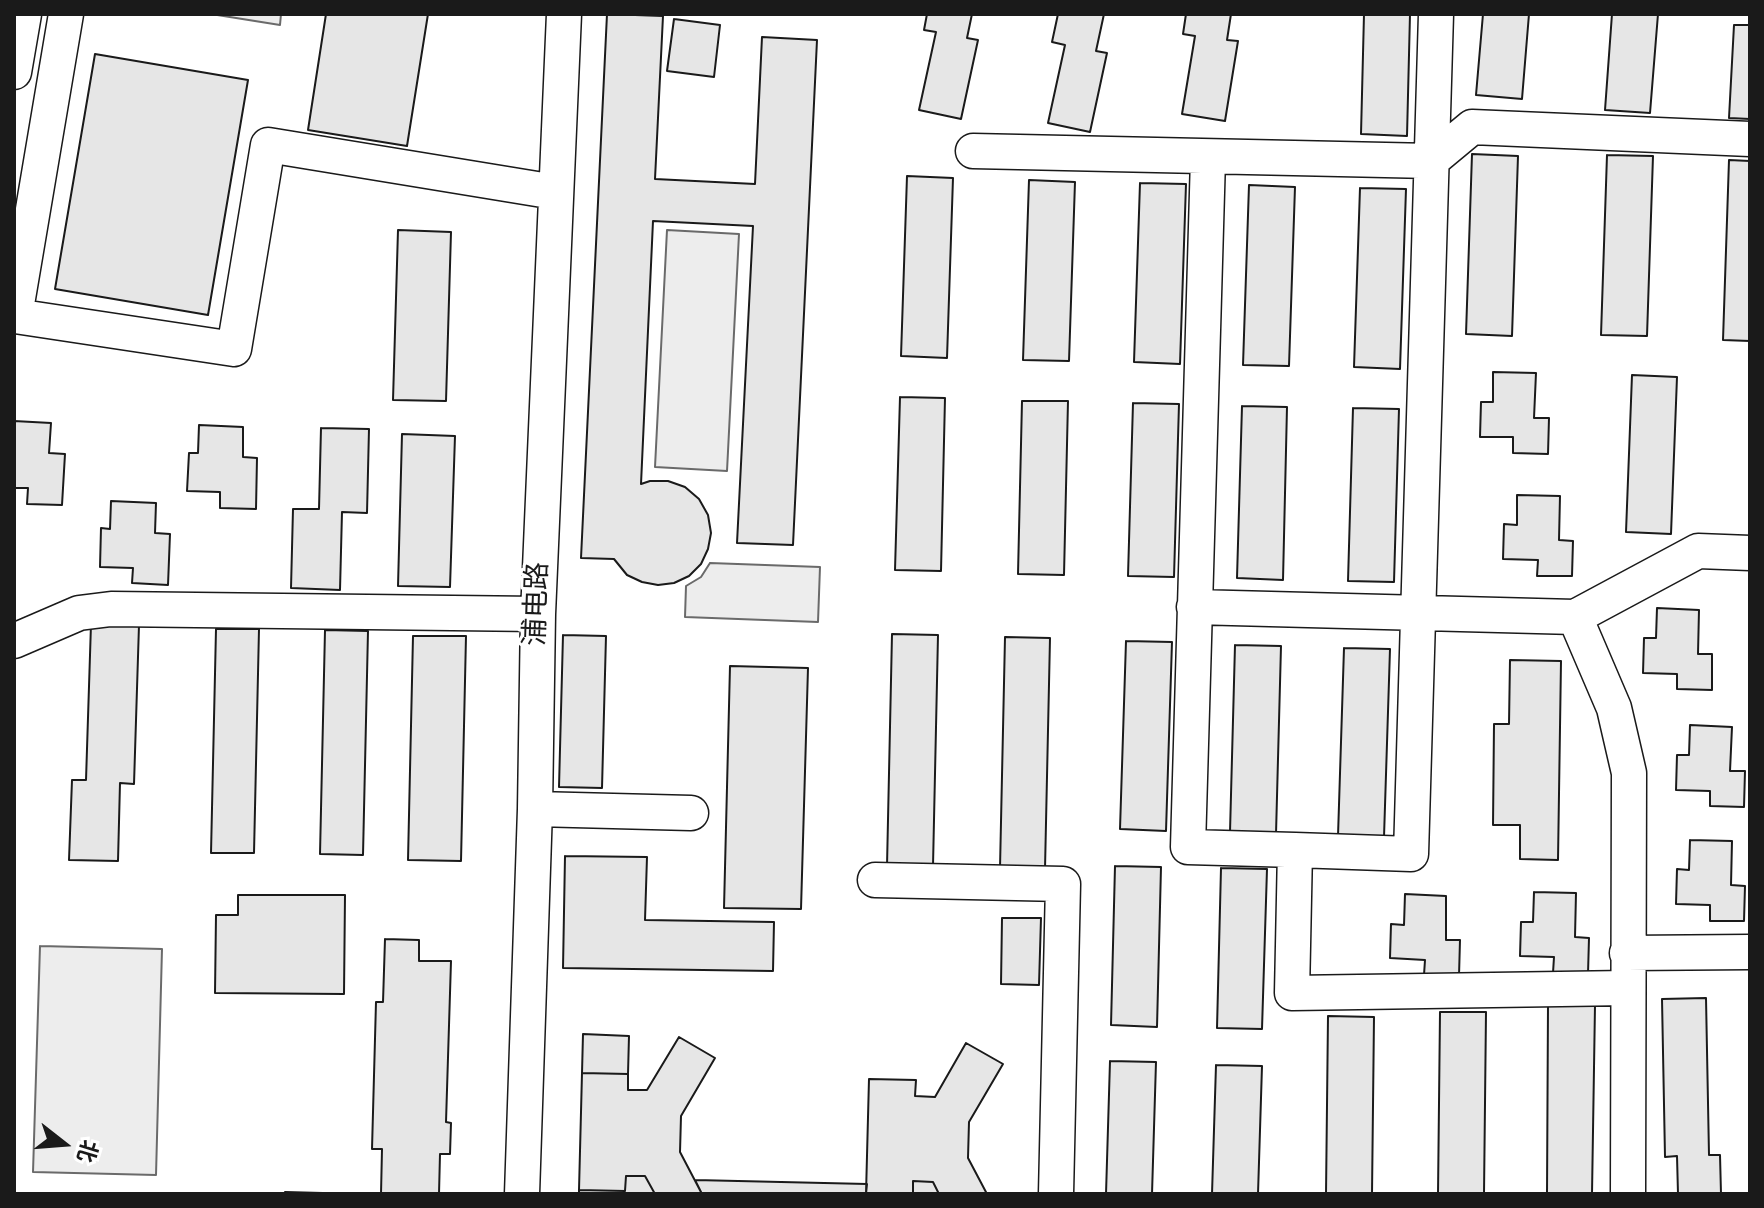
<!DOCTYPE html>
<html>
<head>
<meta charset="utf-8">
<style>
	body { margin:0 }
	#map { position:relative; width:1764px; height:1208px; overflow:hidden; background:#fff; font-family:"Roboto Condensed","Noto Sans SC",sans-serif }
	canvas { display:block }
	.frame { position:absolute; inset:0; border:16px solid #1a1a1a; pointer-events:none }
	.north { position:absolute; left:24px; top:1104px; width:80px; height:80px; -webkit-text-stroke:6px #fff; paint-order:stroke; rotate:107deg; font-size:22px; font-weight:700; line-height:32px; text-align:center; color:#1a1a1a }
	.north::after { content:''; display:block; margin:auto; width:28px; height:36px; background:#1a1a1a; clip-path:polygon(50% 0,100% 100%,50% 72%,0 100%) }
</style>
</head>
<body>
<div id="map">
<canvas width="1764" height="1208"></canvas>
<div class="frame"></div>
<div class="north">北</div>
</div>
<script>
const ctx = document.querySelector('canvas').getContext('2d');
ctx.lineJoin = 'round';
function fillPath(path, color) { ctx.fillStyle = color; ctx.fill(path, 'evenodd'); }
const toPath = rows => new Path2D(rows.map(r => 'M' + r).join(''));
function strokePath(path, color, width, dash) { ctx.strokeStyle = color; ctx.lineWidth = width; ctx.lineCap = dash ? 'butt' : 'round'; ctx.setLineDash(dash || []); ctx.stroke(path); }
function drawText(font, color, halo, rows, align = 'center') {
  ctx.font = font + ' "Roboto Condensed","Noto Sans SC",sans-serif'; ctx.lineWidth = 6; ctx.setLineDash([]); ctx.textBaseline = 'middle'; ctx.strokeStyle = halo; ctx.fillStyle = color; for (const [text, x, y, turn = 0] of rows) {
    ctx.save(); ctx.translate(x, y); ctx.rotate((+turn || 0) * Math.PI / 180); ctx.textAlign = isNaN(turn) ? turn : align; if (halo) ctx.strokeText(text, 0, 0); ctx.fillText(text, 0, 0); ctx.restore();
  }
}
const green = toPath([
	[211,14,281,14,280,25,211,14],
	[667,230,739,234,727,471,655,467,667,230],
	[710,563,820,567,818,622,685,617,686,586,701,577,710,563],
	[40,946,162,949,156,1175,33,1172,40,946]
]);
fillPath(green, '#ededed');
strokePath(green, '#6a6a6a', 2);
const building = toPath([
	[326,14,428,14,407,146,308,130,326,14],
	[607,14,663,16,655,179,755,184,762,37,817,40,793,545,737,543,753,226,653,221,641,484,650,481,668,481,685,487,699,499,708,515,711,533,708,549,701,564,689,576,674,583,658,585,642,582,627,575,614,559,581,558,607,14],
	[927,14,972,14,967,38,978,40,961,119,919,110,936,32,924,30,927,14],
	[1058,14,1104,14,1096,51,1107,53,1090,132,1048,123,1065,45,1052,42,1058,14],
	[1186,14,1231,14,1227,40,1238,41,1225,121,1182,114,1195,36,1183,34,1186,14],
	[1364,14,1410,14,1407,136,1361,134,1364,14],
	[1483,14,1529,14,1522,99,1476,95,1483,14],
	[1612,14,1658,14,1650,113,1605,110,1612,14],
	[674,19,720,25,714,77,667,71,674,19],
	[1734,25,1750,25,1750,119,1729,118,1734,25],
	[95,54,248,80,208,315,55,289,95,54],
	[1472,154,1518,156,1512,336,1466,334,1472,154],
	[1607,155,1653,156,1647,336,1601,335,1607,155],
	[1729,160,1750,161,1750,341,1723,340,1729,160],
	[907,176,953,178,947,358,901,356,907,176],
	[1029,180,1075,182,1069,361,1023,360,1029,180],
	[1140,183,1186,184,1180,364,1134,362,1140,183],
	[1249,185,1295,187,1289,366,1243,365,1249,185],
	[1360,188,1406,189,1400,369,1354,367,1360,188],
	[398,230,451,232,446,401,393,400,398,230],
	[1493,372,1536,373,1534,418,1549,418,1548,454,1513,453,1513,437,1480,437,1481,402,1493,402,1493,372],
	[1632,375,1677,377,1671,534,1626,532,1632,375],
	[900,397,945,398,941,571,895,570,900,397],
	[1022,401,1068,401,1064,575,1018,574,1022,401],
	[1133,403,1179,404,1174,577,1128,576,1133,403],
	[1242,406,1287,407,1283,580,1237,578,1242,406],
	[1353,408,1399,409,1394,582,1348,581,1353,408],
	[14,421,51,423,49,453,65,454,62,505,27,504,28,488,14,488,14,421],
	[199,425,243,427,243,457,257,458,256,509,220,508,220,492,187,491,189,453,198,453,199,425],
	[321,428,369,429,367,513,342,512,340,590,291,588,293,509,319,509,321,428],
	[402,434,455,436,450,587,398,586,402,434],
	[1517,495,1560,496,1559,540,1573,541,1572,576,1537,576,1538,560,1503,559,1504,524,1517,525,1517,495],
	[111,501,156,503,155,533,170,534,168,585,132,583,133,568,100,567,101,528,110,529,111,501],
	[1657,608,1699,610,1698,654,1712,654,1712,690,1677,689,1677,674,1643,673,1644,638,1656,638,1657,608],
	[91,624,139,625,134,784,120,783,118,861,69,860,72,780,86,780,91,624],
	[216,629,259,629,254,853,211,853,216,629],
	[325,630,368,631,363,855,320,854,325,630],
	[892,634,938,635,933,866,887,866,892,634],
	[563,635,606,636,602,788,559,787,563,635],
	[413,636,466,636,461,861,408,860,413,636],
	[1005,637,1050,638,1045,869,1000,868,1005,637],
	[1126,641,1172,642,1166,831,1120,829,1126,641],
	[1235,645,1281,646,1276,834,1230,832,1235,645],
	[1344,648,1390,649,1384,837,1338,836,1344,648],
	[1510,660,1561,661,1558,860,1520,859,1520,825,1493,825,1494,724,1509,724,1510,660],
	[730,666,808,668,801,909,724,908,730,666],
	[1690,725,1732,727,1730,771,1745,771,1744,807,1710,806,1710,791,1676,790,1677,755,1689,755,1690,725],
	[1690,840,1732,841,1731,885,1745,886,1744,921,1710,921,1710,905,1676,904,1677,869,1689,870,1690,840],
	[565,856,647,857,645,920,774,922,773,971,563,968,565,856],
	[1115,866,1161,867,1157,1027,1111,1025,1115,866],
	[1221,868,1267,869,1262,1029,1217,1028,1221,868],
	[1534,892,1576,893,1575,937,1589,938,1588,974,1553,973,1554,957,1520,956,1521,922,1533,922,1534,892],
	[1405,894,1446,896,1446,940,1460,940,1459,976,1424,975,1425,960,1390,958,1391,924,1404,925,1405,894],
	[238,895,345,895,344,994,215,993,216,915,238,915,238,895],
	[1002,918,1041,918,1039,985,1001,984,1002,918],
	[385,939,419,940,419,961,451,961,446,1122,451,1123,450,1154,440,1154,439,1194,381,1194,382,1149,372,1149,376,1002,383,1002,385,939],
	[1706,998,1709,1155,1720,1155,1721,1194,1678,1194,1677,1156,1665,1157,1662,999,1706,998],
	[1548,1004,1595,1005,1592,1194,1547,1194,1548,1004],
	[1440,1012,1486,1012,1484,1194,1438,1194,1440,1012],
	[1328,1016,1374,1017,1372,1194,1326,1194,1328,1016],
	[583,1034,629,1036,628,1074,582,1073,583,1034],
	[679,1037,715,1058,681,1116,680,1152,702,1194,655,1194,645,1176,626,1176,625,1191,579,1190,582,1073,628,1074,628,1090,647,1090,679,1037],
	[966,1043,1003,1064,969,1122,968,1158,987,1194,939,1194,933,1182,913,1181,913,1194,866,1194,869,1079,916,1080,915,1096,935,1097,966,1043],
	[1110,1061,1156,1062,1152,1194,1106,1194,1110,1061],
	[1216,1065,1262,1066,1258,1194,1212,1194,1216,1065],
	[626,1176,645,1176,655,1194,579,1194,579,1190,625,1191,626,1176],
	[695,1180,867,1184,866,1194,702,1194,695,1180],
	[913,1181,933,1182,939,1194,913,1194,913,1181],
	[285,1192,360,1194,285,1194,285,1192]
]);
fillPath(building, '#e6e6e6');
strokePath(building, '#1a1a1a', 2);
const minor = toPath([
	[66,14,15,316,234,349,268,145,555,192],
	[1436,14,1411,854,1295,850,1292,993,1627,988],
	[14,72,24,14],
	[973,151,1431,161,1472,127,1750,139],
	[1208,158,1188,847,1295,850],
	[1194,607,1575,617,1698,551,1750,553],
	[1575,617,1614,708,1629,773,1628,1194],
	[14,641,79,613,111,609,538,614],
	[535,809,691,813],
	[875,880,1063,884,1056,1194],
	[1627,953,1750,952],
	[522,1194,535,809,538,614,564,14]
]);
strokePath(minor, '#1a1a1a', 37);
strokePath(minor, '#fff', 34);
drawText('28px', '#1a1a1a', '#fff', [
	["浦电路",538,604,-88]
]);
</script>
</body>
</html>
